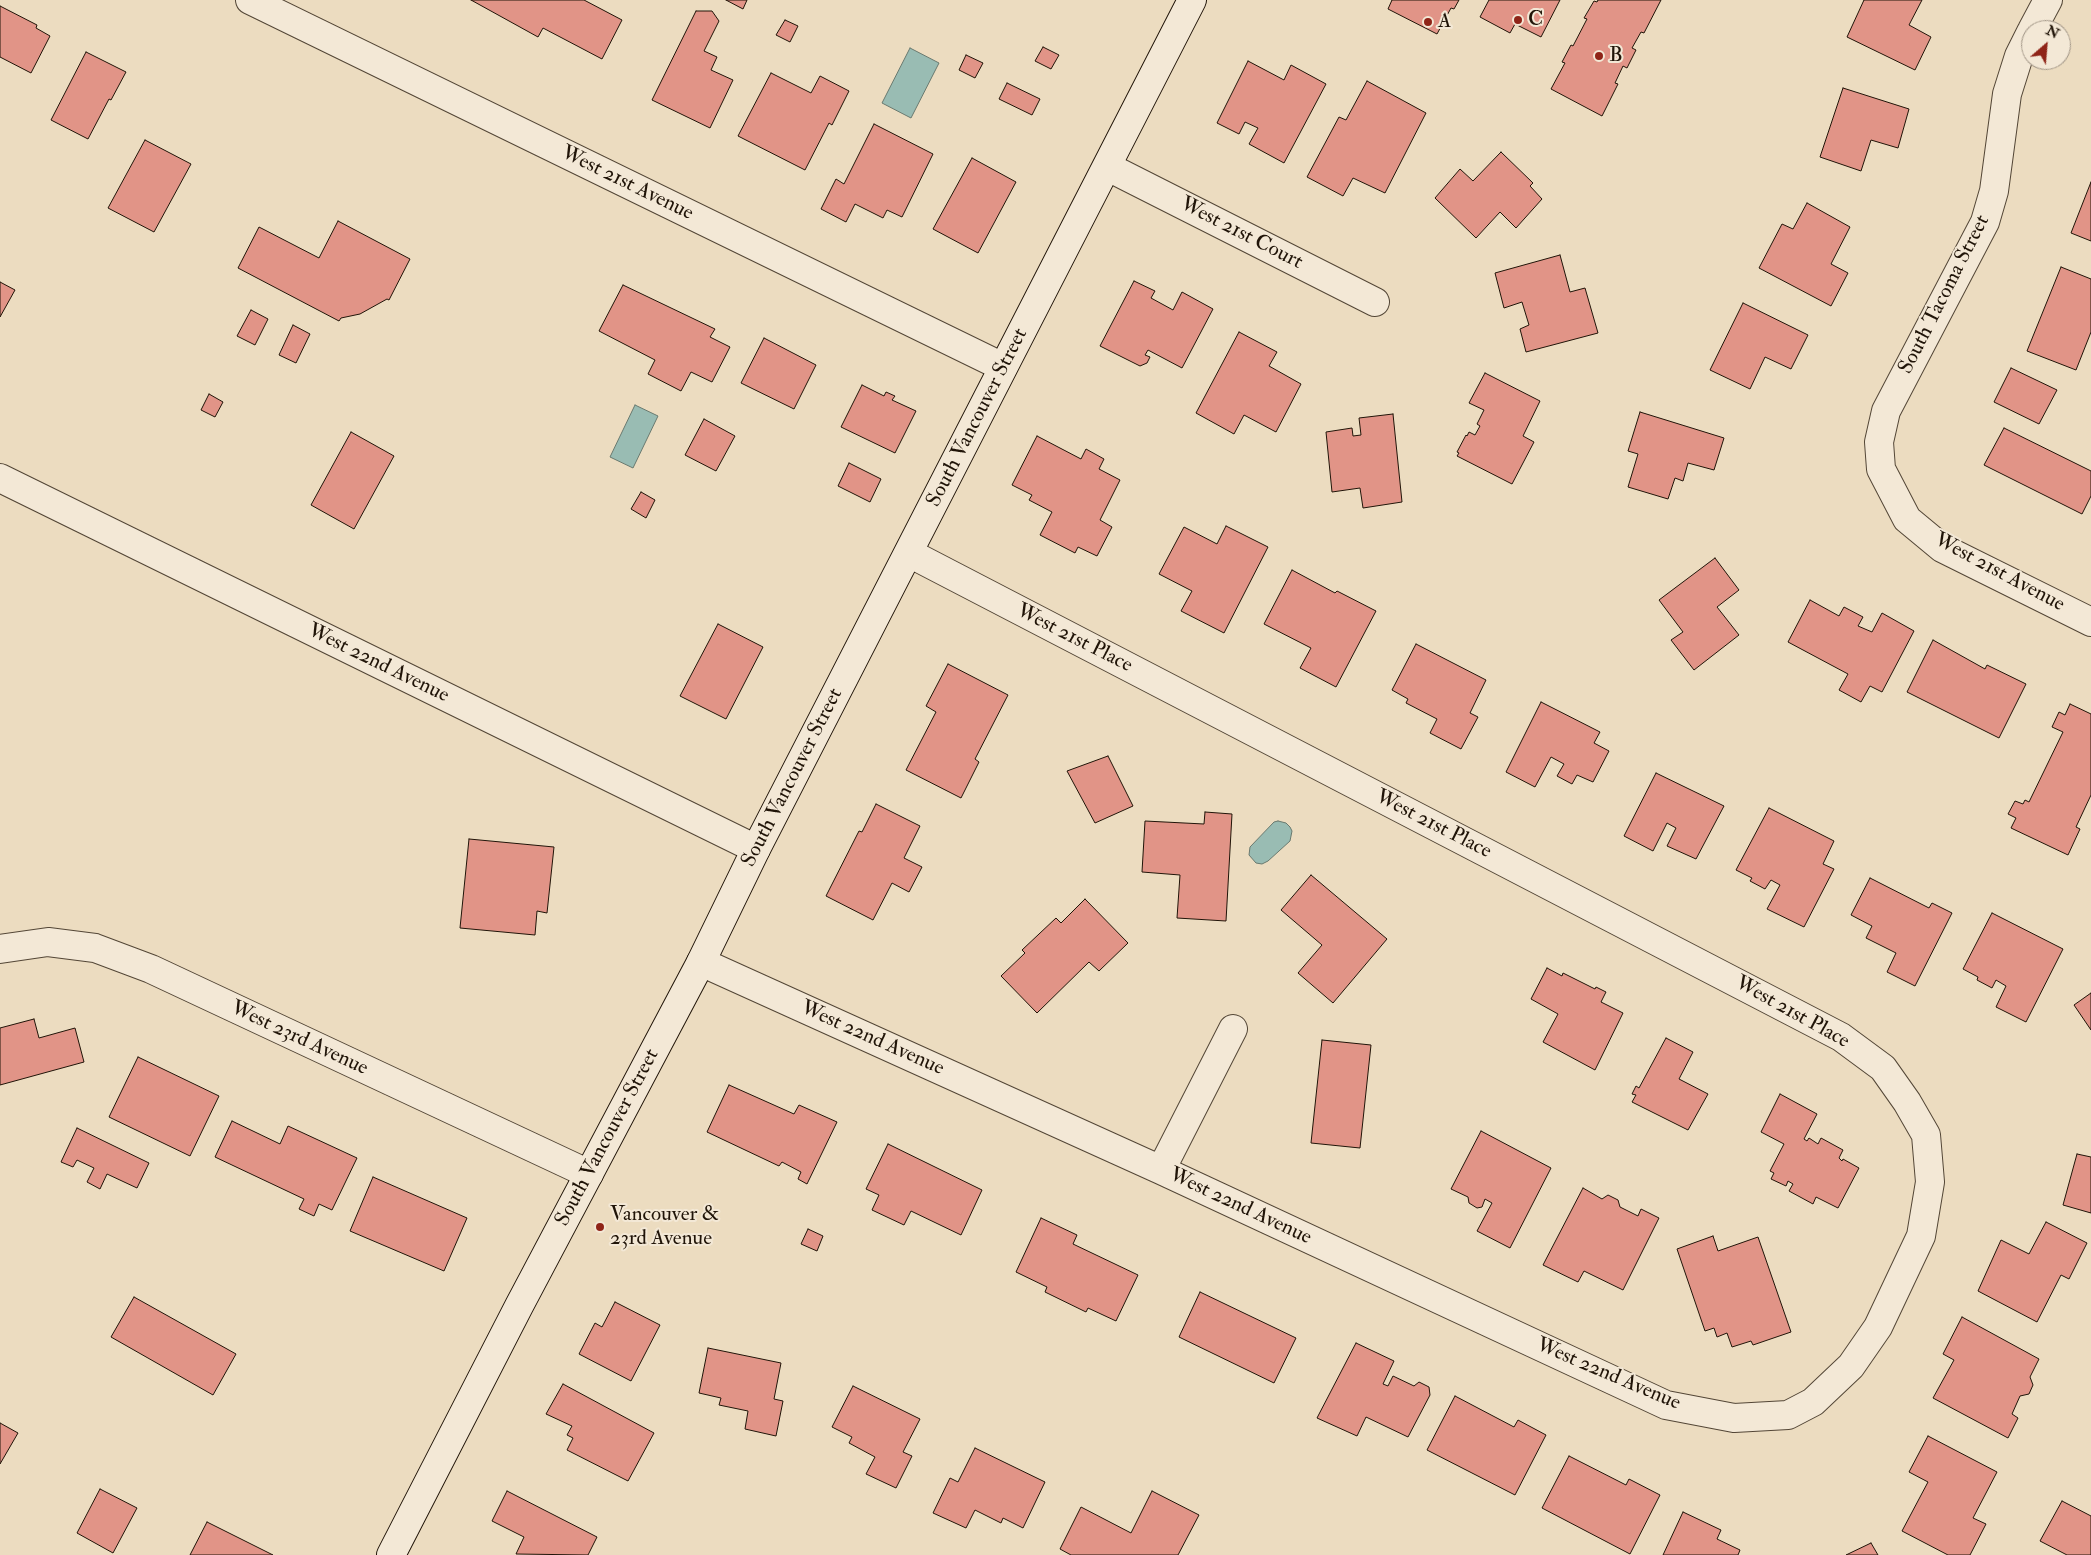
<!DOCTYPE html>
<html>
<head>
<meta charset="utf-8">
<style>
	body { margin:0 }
	#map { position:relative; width:2091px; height:1555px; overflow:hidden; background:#ecdcc0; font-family:"IM FELL Double Pica",serif }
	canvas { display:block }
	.north { position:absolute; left:2021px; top:20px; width:50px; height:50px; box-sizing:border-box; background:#f3e8d6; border:1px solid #9f9384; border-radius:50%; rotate:27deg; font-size:14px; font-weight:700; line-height:20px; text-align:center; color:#201408 }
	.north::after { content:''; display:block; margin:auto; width:18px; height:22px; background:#8f2418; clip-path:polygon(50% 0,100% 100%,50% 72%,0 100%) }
</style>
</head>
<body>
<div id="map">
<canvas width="2091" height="1555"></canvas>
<div class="north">N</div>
</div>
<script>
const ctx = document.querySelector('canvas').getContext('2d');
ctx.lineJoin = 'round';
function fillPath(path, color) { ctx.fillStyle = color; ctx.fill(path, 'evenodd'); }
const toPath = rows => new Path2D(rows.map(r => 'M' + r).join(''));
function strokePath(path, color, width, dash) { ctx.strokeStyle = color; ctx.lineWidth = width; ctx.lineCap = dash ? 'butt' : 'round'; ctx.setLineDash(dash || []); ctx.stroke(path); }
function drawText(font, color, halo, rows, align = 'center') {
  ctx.font = font + ' "IM FELL Double Pica",serif'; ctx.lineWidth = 4; ctx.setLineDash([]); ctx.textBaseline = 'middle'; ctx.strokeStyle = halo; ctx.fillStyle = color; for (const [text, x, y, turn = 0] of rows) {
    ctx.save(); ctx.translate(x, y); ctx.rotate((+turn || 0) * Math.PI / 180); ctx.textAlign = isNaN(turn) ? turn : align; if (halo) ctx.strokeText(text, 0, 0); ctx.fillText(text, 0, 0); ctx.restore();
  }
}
const water = toPath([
	[910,48,939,63,911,118,882,103,910,48],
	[635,405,658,416,633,468,610,457,635,405],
	[1278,821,1286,823,1290,827,1292,831,1290,841,1268,861,1262,864,1256,863,1249,855,1250,847,1274,822,1278,821]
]);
fillPath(water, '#99bcb3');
strokePath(water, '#69796f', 1);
const building = toPath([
	[471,0,584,0,622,20,602,59,543,28,538,37,471,0],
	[726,0,747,0,743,9,726,0],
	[1392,0,1459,0,1454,9,1451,8,1437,34,1388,9,1392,0],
	[1489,0,1560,0,1541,37,1515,24,1510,33,1480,17,1489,0],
	[1598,0,1661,0,1644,33,1641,32,1632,48,1636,50,1627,68,1623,66,1615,83,1618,84,1602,116,1551,89,1565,63,1562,62,1571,45,1573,46,1587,19,1584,18,1594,1,1597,2,1598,0],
	[1864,0,1922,0,1909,25,1931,37,1915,70,1847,37,1864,0],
	[0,6,37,25,36,28,50,36,31,73,0,57,0,6],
	[696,11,712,11,719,21,704,51,717,57,711,70,733,80,710,128,652,100,696,11],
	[785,20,798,26,790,42,776,35,785,20],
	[1043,47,1059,55,1051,69,1035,61,1043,47],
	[86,52,126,72,111,100,109,99,88,139,51,120,86,52],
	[966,55,983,63,975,78,959,70,966,55],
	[1248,61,1284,80,1291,65,1326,84,1284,163,1249,144,1258,128,1245,122,1239,134,1217,123,1248,61],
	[771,73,811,93,820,76,849,91,832,125,829,123,805,170,738,136,771,73],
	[1367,81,1426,113,1385,193,1353,178,1343,196,1307,177,1339,117,1346,120,1367,81],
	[1007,83,1040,99,1032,115,999,99,1007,83],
	[1843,88,1909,109,1898,148,1871,140,1861,171,1820,157,1843,88],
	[874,124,933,154,902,217,887,210,883,218,855,204,846,222,821,209,836,179,844,184,874,124],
	[145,140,191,164,154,232,108,208,145,140],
	[1501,152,1533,183,1530,186,1542,199,1516,228,1500,212,1476,238,1435,198,1460,169,1473,181,1501,152],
	[972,158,1016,182,978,253,933,229,972,158],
	[2091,182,2091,241,2071,233,2091,182],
	[1807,203,1850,227,1831,264,1848,273,1831,306,1759,268,1782,224,1793,229,1807,203],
	[338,221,410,259,389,300,387,299,360,314,341,318,339,321,238,268,259,227,319,258,338,221],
	[1560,255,1570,292,1585,288,1598,333,1526,352,1520,329,1529,325,1522,302,1504,308,1495,273,1560,255],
	[2061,267,2091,279,2091,332,2076,370,2027,351,2061,267],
	[1134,281,1155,291,1151,298,1173,310,1182,292,1213,309,1182,368,1148,350,1145,355,1150,357,1147,363,1140,366,1100,346,1134,281],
	[0,282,15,290,0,317,0,282],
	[623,285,715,329,710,337,730,347,712,382,691,372,681,391,648,374,655,360,599,331,623,285],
	[1743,303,1808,335,1791,369,1765,357,1750,389,1710,370,1743,303],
	[251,310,268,319,255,345,237,336,251,310],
	[293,325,310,334,296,363,279,355,293,325],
	[1239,332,1277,352,1269,366,1301,384,1276,432,1244,415,1234,434,1196,413,1239,332],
	[764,338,816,365,794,409,741,383,764,338],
	[2011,368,2057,390,2039,424,1994,402,2011,368],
	[1485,373,1540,401,1523,436,1534,442,1512,484,1457,456,1459,453,1457,452,1466,435,1467,436,1469,432,1475,435,1480,426,1477,424,1484,410,1469,403,1485,373],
	[862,385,884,396,886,392,895,396,892,400,916,411,895,453,841,427,862,385],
	[209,394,223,402,215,417,201,410,209,394],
	[1640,412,1724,438,1714,470,1688,463,1683,481,1675,478,1668,499,1628,487,1638,454,1628,451,1640,412],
	[1393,414,1402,502,1363,508,1360,488,1332,492,1326,432,1352,428,1353,436,1361,435,1359,418,1393,414],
	[704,419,735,436,716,471,685,455,704,419],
	[2004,428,2091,471,2091,496,2082,514,1984,465,2004,428],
	[351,432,394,456,354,529,311,505,351,432],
	[1037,436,1081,459,1086,449,1104,459,1099,469,1120,480,1100,520,1112,527,1097,556,1078,547,1075,553,1040,535,1052,512,1029,500,1032,495,1012,485,1037,436],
	[849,463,881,479,870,502,838,486,849,463],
	[641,492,655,500,646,518,631,509,641,492],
	[1226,526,1268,547,1224,633,1181,611,1192,591,1159,574,1184,527,1217,544,1226,526],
	[1715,558,1739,590,1717,607,1739,635,1694,670,1671,640,1683,632,1659,600,1715,558],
	[1292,570,1335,593,1337,591,1376,611,1336,687,1300,668,1311,648,1264,624,1292,570],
	[1810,600,1839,616,1844,607,1863,617,1858,626,1872,632,1882,613,1914,631,1882,692,1870,686,1861,702,1839,690,1848,674,1788,642,1810,600],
	[718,624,763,647,726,719,680,696,718,624],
	[1933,640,1985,669,1987,665,2026,684,1999,738,1907,692,1933,640],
	[1416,644,1486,680,1470,713,1478,717,1461,749,1430,733,1437,719,1406,703,1408,699,1392,690,1416,644],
	[948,664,1008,695,975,759,979,762,961,798,906,770,936,712,926,706,948,664],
	[1541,702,1600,732,1594,743,1609,751,1593,782,1577,775,1572,784,1557,776,1564,764,1551,757,1535,787,1506,772,1541,702],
	[2070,704,2091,714,2091,795,2076,827,2080,829,2068,855,2011,828,2016,818,2008,814,2015,801,2023,804,2025,800,2029,802,2063,732,2052,727,2059,712,2065,715,2070,704],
	[1108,756,1133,806,1095,823,1067,771,1108,756],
	[1656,773,1724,806,1696,859,1667,846,1676,828,1667,823,1653,851,1624,836,1656,773],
	[876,804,920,826,904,858,922,867,909,892,892,883,873,920,826,896,859,831,862,832,876,804],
	[1769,808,1834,841,1823,864,1834,869,1804,927,1767,909,1780,885,1771,880,1765,889,1750,881,1752,878,1736,870,1769,808],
	[1205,812,1232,814,1226,921,1177,918,1180,875,1142,872,1145,821,1204,824,1205,812],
	[469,839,554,847,547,913,537,911,535,935,460,928,469,839],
	[1311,875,1387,939,1333,1003,1298,973,1322,945,1281,910,1311,875],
	[1870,878,1929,908,1932,903,1952,913,1915,986,1887,972,1896,953,1866,938,1872,926,1851,915,1870,878],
	[1085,899,1128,943,1099,971,1089,962,1037,1013,1001,976,1025,953,1022,950,1056,918,1061,923,1085,899],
	[1992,913,2063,949,2026,1022,1996,1007,2006,986,1996,980,1992,988,1977,980,1978,977,1963,969,1992,913],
	[1547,968,1562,976,1563,973,1595,989,1596,987,1606,992,1601,1002,1623,1013,1595,1070,1543,1042,1558,1014,1531,999,1547,968],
	[2091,993,2091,1030,2074,1005,2091,993],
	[34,1019,39,1038,75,1028,84,1062,0,1085,0,1028,34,1019],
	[1666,1038,1693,1052,1679,1079,1708,1094,1688,1130,1632,1102,1636,1095,1632,1094,1636,1086,1639,1088,1666,1038],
	[1322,1040,1371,1045,1360,1148,1311,1143,1322,1040],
	[138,1057,219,1096,190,1156,109,1117,138,1057],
	[729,1085,794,1114,799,1105,837,1122,807,1184,798,1179,801,1172,782,1162,779,1166,707,1132,729,1085],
	[1780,1094,1817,1114,1804,1139,1807,1141,1809,1138,1818,1144,1821,1138,1843,1150,1839,1158,1842,1161,1843,1159,1859,1168,1838,1208,1816,1197,1813,1204,1789,1191,1793,1184,1788,1181,1786,1186,1771,1179,1774,1173,1770,1171,1784,1144,1761,1132,1780,1094],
	[232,1121,280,1144,288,1126,357,1158,332,1210,319,1204,314,1216,299,1209,304,1199,215,1157,232,1121],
	[77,1128,149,1163,137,1188,107,1174,100,1189,87,1182,94,1168,77,1160,73,1167,61,1162,77,1128],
	[1481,1131,1551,1168,1510,1248,1477,1231,1492,1203,1485,1199,1482,1207,1477,1208,1469,1203,1468,1197,1451,1189,1481,1131],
	[888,1144,982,1190,961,1235,911,1211,904,1225,872,1210,879,1195,866,1189,888,1144],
	[2077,1154,2091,1157,2091,1213,2063,1205,2077,1154],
	[373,1177,467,1218,444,1271,350,1231,373,1177],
	[1583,1188,1602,1199,1608,1195,1618,1200,1620,1207,1638,1216,1641,1209,1659,1218,1623,1290,1584,1271,1578,1282,1543,1265,1583,1188],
	[1041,1218,1077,1235,1073,1244,1138,1275,1116,1321,1088,1308,1086,1312,1045,1292,1047,1287,1016,1272,1041,1218],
	[2046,1222,2087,1243,2069,1279,2061,1275,2037,1322,1978,1291,2001,1240,2029,1254,2046,1222],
	[808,1229,823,1236,817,1251,801,1244,808,1229],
	[1713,1236,1718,1251,1758,1237,1791,1332,1753,1345,1751,1341,1732,1347,1727,1333,1717,1337,1714,1328,1705,1331,1677,1249,1713,1236],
	[1200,1292,1296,1338,1274,1383,1179,1337,1200,1292],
	[134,1297,236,1354,213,1395,111,1337,134,1297],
	[615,1302,660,1325,631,1381,579,1354,595,1323,602,1327,615,1302],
	[1962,1317,2039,1359,2030,1377,2033,1385,2029,1394,2020,1396,2012,1414,2018,1418,2008,1438,1933,1398,1954,1360,1943,1354,1962,1317],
	[1356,1343,1394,1361,1383,1384,1388,1386,1393,1376,1414,1386,1419,1382,1429,1387,1430,1395,1408,1437,1366,1417,1357,1436,1317,1418,1356,1343],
	[708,1348,781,1363,774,1399,783,1401,776,1436,745,1429,748,1411,719,1405,721,1398,699,1393,708,1348],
	[563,1384,654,1433,628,1481,567,1450,573,1438,567,1435,572,1426,546,1414,563,1384],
	[853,1386,920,1419,903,1452,912,1456,896,1488,866,1474,875,1457,849,1443,852,1437,832,1427,853,1386],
	[1455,1396,1514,1427,1518,1420,1546,1435,1515,1495,1427,1450,1455,1396],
	[0,1423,18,1433,0,1464,0,1423],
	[1928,1436,1997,1472,1973,1518,1986,1524,1970,1555,1948,1555,1902,1531,1928,1482,1909,1472,1928,1436],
	[975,1448,1045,1482,1023,1528,1003,1518,1001,1523,975,1510,966,1528,933,1513,950,1478,958,1482,975,1448],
	[1569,1456,1626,1485,1629,1479,1660,1495,1630,1554,1542,1508,1569,1456],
	[100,1489,137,1508,113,1553,77,1533,100,1489],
	[507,1491,597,1537,588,1555,516,1554,524,1537,492,1521,507,1491],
	[1152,1491,1199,1515,1178,1555,1071,1555,1060,1549,1081,1507,1131,1533,1152,1491],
	[2062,1501,2091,1516,2091,1555,2067,1555,2040,1541,2062,1501],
	[1683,1512,1721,1530,1717,1539,1740,1550,1738,1555,1663,1555,1683,1512],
	[207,1522,273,1555,190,1555,207,1522],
	[1871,1543,1878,1555,1846,1555,1871,1543]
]);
fillPath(building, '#e19487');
strokePath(building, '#201408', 1);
const street = toPath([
	[250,0,1003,367],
	[2032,30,2048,0],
	[2031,32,2019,56,2007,94,1994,191,1985,222,1886,411,1879,442,1881,469,1907,519,1942,548,2091,622],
	[1108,167,1375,302],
	[0,478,756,849],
	[0,949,48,942,95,948,151,969,589,1174],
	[701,962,1161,1170,1666,1405,1734,1418,1788,1415,1813,1402,1851,1366,1878,1327,1921,1236,1930,1182,1926,1135,1907,1102,1883,1068,1841,1037,909,553],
	[1161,1170,1233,1029]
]);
const secondary = toPath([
	[391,1555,519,1306,701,962,756,849,1192,0]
]);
strokePath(street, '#534636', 30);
strokePath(secondary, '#201408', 30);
strokePath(street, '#f3e8d6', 28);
strokePath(secondary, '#f3e8d6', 28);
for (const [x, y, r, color] of [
	[1518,20,5,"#8f2418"],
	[1428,22,5,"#8f2418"],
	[1599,56,5,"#8f2418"],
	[600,1227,5,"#8f2418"]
]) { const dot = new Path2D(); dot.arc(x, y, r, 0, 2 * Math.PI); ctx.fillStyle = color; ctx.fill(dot); strokePath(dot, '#f3e8d6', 2); }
drawText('21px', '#201408', '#f3e8d6', [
	["C",1528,20],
	["A",1438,22],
	["B",1609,56],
	["Vancouver &",610,1215],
	["23rd Avenue",610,1239]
], 'left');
drawText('21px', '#201408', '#f3e8d6', [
	["West 21st Avenue",627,184,26],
	["West 21st Court",1241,234,27],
	["South Tacoma Street",1945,295,-63],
	["South Vancouver Street",978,418,-63],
	["West 21st Avenue",1999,573,28],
	["West 21st Place",1074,639,27],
	["West 22nd Avenue",378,664,26],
	["South Vancouver Street",793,778,-63],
	["West 21st Place",1433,825,27],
	["West 21st Place",1792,1013,29],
	["West 23rd Avenue",299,1039,25],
	["West 22nd Avenue",872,1039,24],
	["South Vancouver Street",608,1138,-62],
	["West 22nd Avenue",1240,1207,25],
	["West 22nd Avenue",1608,1375,23]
]);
</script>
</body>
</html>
